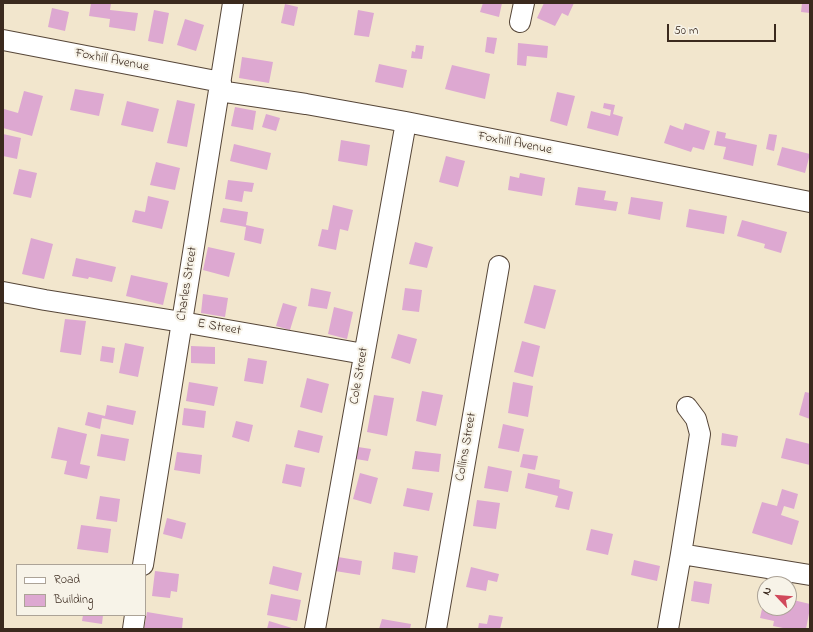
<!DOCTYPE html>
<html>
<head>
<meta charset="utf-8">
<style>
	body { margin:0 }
	#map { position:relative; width:813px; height:632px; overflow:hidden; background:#f2e6cd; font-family:"Indie Flower",sans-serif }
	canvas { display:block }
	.frame { position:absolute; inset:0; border:4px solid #3b2a1e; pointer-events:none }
	.legend { position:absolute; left:16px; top:564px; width:130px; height:52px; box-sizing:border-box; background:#f7f3e8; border:1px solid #aca397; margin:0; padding:5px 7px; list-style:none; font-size:12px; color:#3b2a1e }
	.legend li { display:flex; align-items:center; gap:8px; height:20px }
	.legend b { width:20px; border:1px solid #aca397 }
	.north { position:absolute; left:757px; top:576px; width:40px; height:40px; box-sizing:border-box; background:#f7f3e8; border:1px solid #aca397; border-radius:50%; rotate:296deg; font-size:11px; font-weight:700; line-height:16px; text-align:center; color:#3b2a1e }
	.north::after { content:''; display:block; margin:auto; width:14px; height:18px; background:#d1495b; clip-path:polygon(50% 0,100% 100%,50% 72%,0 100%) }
	.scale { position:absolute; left:667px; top:24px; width:109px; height:18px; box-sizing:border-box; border:2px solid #3b2a1e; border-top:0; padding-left:5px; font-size:12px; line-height:14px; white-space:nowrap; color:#3b2a1e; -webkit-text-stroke:3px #f7f3e8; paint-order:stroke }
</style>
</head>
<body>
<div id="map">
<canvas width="813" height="632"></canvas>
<div class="frame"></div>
<ul class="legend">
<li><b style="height:5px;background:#fff"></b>Road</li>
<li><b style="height:11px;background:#dda8d1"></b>Building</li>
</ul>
<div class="north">N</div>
<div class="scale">50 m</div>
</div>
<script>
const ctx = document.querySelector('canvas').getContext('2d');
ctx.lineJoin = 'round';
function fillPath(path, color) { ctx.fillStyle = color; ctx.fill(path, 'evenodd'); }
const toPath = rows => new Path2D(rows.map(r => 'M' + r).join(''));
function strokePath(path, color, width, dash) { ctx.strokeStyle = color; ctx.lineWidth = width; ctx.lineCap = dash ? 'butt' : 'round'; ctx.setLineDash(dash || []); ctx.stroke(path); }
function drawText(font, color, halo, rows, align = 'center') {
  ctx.font = font + ' "Indie Flower",sans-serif'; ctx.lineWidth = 4; ctx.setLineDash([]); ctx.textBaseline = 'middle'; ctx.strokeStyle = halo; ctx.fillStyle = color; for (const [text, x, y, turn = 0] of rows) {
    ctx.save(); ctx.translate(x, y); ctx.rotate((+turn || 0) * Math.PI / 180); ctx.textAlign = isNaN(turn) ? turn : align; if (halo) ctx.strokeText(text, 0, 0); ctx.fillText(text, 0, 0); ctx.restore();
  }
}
fillPath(toPath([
	[91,3,111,3,110,10,138,13,135,31,109,27,110,19,89,16],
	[483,3,502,3,499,17,480,12],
	[544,3,574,3,568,16,562,13,555,26,537,18],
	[802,3,810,3,810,13,801,12],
	[285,4,298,7,294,26,281,23],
	[52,8,69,12,65,31,48,27],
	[154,10,169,13,163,44,148,41],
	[358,10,374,13,369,37,354,35],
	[185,19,204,25,196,51,177,45],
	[487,37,497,38,494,54,485,52],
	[518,43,548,46,547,58,527,56,526,66,517,65],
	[416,45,424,46,422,59,411,58,412,51,415,52],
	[242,57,273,62,269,83,239,78],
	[379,64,407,70,403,88,375,82],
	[452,65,490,74,485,99,445,89],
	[75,89,104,94,99,116,70,110],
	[24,91,43,96,32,136,3,128,3,112,4,109,18,113],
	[557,92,575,96,567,126,550,121],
	[177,100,195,104,187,147,167,143],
	[127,101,159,109,153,132,121,125],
	[604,103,615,105,613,114,623,117,618,136,587,128,591,111,610,116,611,110,603,108],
	[235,107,256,111,253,130,231,126],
	[266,114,280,118,276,131,262,127],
	[685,123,710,131,704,150,693,147,691,152,664,143,670,125,683,130],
	[717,131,726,133,725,138,757,145,753,166,723,159,726,147,714,145],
	[3,134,21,138,17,159,3,156],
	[769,134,777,135,774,151,766,149],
	[341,140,370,145,367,166,338,161],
	[234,144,271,153,267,170,230,161],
	[782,147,810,154,805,173,777,165],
	[446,156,465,161,458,187,439,182],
	[156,162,180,168,175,190,150,185],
	[19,169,37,173,31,198,13,194],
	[520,173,545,178,542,196,508,190,510,176,519,178],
	[228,180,254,183,252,192,244,191,242,202,225,199],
	[578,187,606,191,604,200,618,202,616,211,575,205],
	[148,196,169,201,162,229,132,222,135,210,145,212],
	[631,197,663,202,660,220,628,214],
	[333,205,353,210,348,231,340,229,336,250,318,246,322,229,328,230],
	[223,208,248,212,246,225,264,229,261,244,244,240,246,227,220,222],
	[689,209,727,216,724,234,686,227],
	[742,220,787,232,781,253,764,248,765,244,737,236],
	[31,238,53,244,44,279,22,274],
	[415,242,433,247,427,268,409,264],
	[208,247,235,253,229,277,203,270],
	[76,258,116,267,112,282,89,277,88,279,72,276],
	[131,275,168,283,163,305,126,296],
	[534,285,556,290,545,329,524,323],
	[311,288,331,292,327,309,308,306],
	[405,288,422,290,419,312,402,310],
	[203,294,228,298,225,317,201,313],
	[283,303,297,307,290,330,276,326],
	[334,307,353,312,347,339,328,334],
	[65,319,86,321,81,355,60,352],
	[398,334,417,339,410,364,391,358],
	[522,341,540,346,533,377,514,372],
	[125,343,144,347,138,377,119,373],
	[102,346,115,348,113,363,100,361],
	[191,346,215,347,215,364,191,363],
	[248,358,267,361,263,384,244,381],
	[307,378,329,384,322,413,300,407],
	[189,382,218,387,214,406,186,401],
	[513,382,533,386,528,417,508,413],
	[422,391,443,395,436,426,416,421],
	[805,392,810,393,810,419,799,415],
	[374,395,394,398,387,436,367,432],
	[107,405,136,411,133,425,102,418,100,429,85,425,88,412,105,416],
	[184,408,206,411,204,428,182,425],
	[236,421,253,425,249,442,232,437],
	[503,424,524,429,519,452,498,448],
	[58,427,87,434,80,464,90,466,87,479,64,474,67,461,51,458],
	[298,430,323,436,319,453,294,447],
	[722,433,738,436,736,447,721,445],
	[101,434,129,439,125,461,97,456],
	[786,438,810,444,810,465,781,458],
	[358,447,371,449,368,461,356,459],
	[415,451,441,454,439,472,412,469],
	[177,452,202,455,200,474,174,470],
	[523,454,538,456,535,470,520,467],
	[286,464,305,468,301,487,282,483],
	[488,466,512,471,508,492,484,488],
	[360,473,378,478,371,504,353,499],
	[528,473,560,480,559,488,573,492,569,510,555,507,558,496,525,488],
	[407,488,433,493,429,511,403,506],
	[782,489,798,494,794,509,784,506,781,515,799,521,792,545,752,533,762,502,777,506],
	[100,496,120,499,117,522,96,519],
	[477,500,500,503,496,529,473,526],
	[167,518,186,523,182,539,163,534],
	[81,525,111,529,108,553,77,549],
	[591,529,613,534,608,555,586,550],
	[394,552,418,556,415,573,392,569],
	[338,557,362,561,360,575,335,571],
	[634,560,660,566,657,581,631,575],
	[273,566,302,573,298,591,269,584],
	[471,567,499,574,497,582,488,580,486,591,466,587],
	[155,571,179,574,177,592,171,591,170,598,152,596],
	[694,581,712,584,709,604,691,601],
	[271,594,301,600,297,621,267,615],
	[789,599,810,604,810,608,806,629,788,629,773,626,774,621,760,618,764,600,765,608,789,608],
	[147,612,183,618,182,629,144,629],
	[83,615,103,615,102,624,82,621],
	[489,615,503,617,500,629,478,629,479,623,487,624],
	[382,619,411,624,410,629,379,629],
	[269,621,295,629,267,629]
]), '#dda8d1');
const minor = toPath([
	[520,22,524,3],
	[3,40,221,82],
	[219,91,306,104,406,122,810,202],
	[3,292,45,300,182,322,364,354],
	[681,554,810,575],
	[143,565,233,3],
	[133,629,135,615],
	[315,629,406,122],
	[436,629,499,266],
	[668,629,681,554,700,434,696,419,687,407]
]);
strokePath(minor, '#564638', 22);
strokePath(minor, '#fff', 20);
drawText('13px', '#3b2a1e', '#f7f3e8', [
	["Foxhill Avenue",112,61,11],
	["Foxhill Avenue",515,144,11],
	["Charles Street",188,284,-81],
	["E Street",219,328,10],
	["Cole Street",360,376,-80],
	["Collins Street",467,447,-80]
]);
</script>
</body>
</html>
